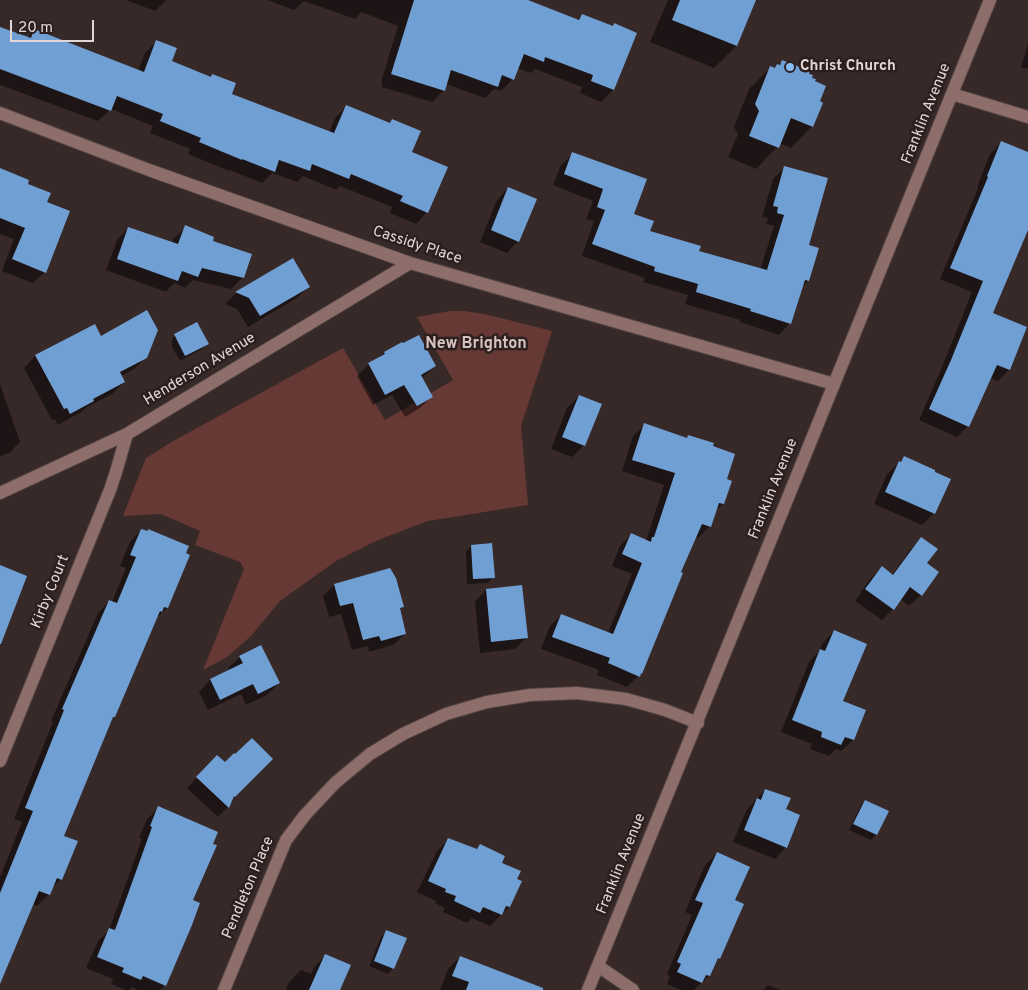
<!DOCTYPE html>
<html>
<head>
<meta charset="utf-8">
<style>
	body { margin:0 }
	#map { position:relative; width:1028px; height:990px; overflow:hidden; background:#372928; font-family:Overpass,sans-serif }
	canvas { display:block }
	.scale { position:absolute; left:10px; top:20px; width:84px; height:22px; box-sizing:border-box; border:2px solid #e1d7d6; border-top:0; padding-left:6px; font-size:15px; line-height:18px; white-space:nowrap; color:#e1d7d6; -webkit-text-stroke:4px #2d1f1e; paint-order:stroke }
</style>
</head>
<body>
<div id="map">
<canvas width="1028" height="990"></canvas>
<div class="scale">20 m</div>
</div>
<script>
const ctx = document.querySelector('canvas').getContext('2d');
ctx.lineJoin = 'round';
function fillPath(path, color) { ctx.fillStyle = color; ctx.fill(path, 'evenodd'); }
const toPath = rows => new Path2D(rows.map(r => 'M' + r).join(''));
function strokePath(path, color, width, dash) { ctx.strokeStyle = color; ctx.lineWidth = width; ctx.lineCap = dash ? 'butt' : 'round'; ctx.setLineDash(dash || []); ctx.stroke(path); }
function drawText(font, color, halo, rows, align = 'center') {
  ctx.font = font + ' Overpass,sans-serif'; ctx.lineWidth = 5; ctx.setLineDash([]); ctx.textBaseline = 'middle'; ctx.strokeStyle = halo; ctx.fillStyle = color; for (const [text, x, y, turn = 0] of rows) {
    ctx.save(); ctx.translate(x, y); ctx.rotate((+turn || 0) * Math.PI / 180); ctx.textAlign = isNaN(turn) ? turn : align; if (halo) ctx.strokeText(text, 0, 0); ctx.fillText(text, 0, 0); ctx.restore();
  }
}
fillPath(toPath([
	[450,311,465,311,489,315,552,331,521,426,528,505,428,521,378,540,336,561,280,601,251,636,227,657,203,670,244,569,240,562,195,545,200,531,161,514,123,516,146,458,175,440,343,348,385,420,453,380,417,317]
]), '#673935');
fillPath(toPath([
	[126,0,166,0,155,11],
	[267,0,524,0,577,20,582,15,612,27,636,33,613,90,601,102,580,93,582,87,535,69,531,73,517,68,513,79,501,91,494,89,485,98,446,84,444,90,432,102,382,87,382,79,398,26,361,12,355,19,304,1,294,10],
	[668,0,754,0,736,46,714,68,650,42],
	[0,28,27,38,35,31,138,71,145,53,156,42,170,61,230,94,329,133,335,118,346,107,389,124,392,120,410,153,427,212,416,224,390,213,392,207,340,186,336,190,303,176,297,182,272,173,262,183,230,170,229,171,188,154,190,149,150,133,153,126,111,109,98,121,0,85],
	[1028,44,1028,69,1021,67],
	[782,61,812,126,791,148,779,143,777,147,756,169,728,157,738,134,734,127,749,89,770,68,774,69],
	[1001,143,1028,154,1028,227,991,314,1026,328,1009,370,998,381,990,378,968,426,957,437,919,420,940,372,972,292,940,279,978,188,977,187,990,154],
	[573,154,649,232,698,252,760,270,774,226,766,224,768,218,762,217,773,179,785,167,808,246,808,281,802,287,790,323,779,335,740,322,740,320,685,304,688,295,643,282,645,278,582,256,594,221,586,219,593,201,553,185,561,165],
	[0,170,26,185,46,203,45,272,33,283,2,271,14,239,0,234],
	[508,188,518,241,507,253,480,242,497,200],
	[186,227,211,241,250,255,242,278,231,289,193,280,185,288,174,283,166,292,106,270,117,240,128,228,172,243,174,238],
	[293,260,308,287,297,298,248,327,237,309,225,304,236,293],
	[94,326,100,338,146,357,134,369,121,376,124,382,112,394,87,407,81,412,58,425,55,419,52,420,24,368,35,356],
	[178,333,207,343,202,349,180,361,172,347,172,339],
	[384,353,435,366,422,378,432,396,420,408,405,417,392,395,373,405,357,376,369,364,378,359],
	[0,384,20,442,9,453,0,456],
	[579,396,600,405,583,446,572,457,551,449,567,408],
	[645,425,686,438,688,436,725,479,723,504,714,512,709,527,698,538,695,537,680,572,681,573,641,673,627,687,597,675,599,670,541,649,550,626,561,615,608,633,632,574,612,566,620,546,631,535,646,541,664,485,622,471,633,436],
	[904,458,949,479,934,513,922,525,874,504,887,474],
	[141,530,188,555,167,608,155,619,111,719,63,837,61,879,51,889,48,895,37,906,32,904,0,962,0,877,22,822,14,819,53,722,51,721,98,613,109,601,112,602,126,568,120,566,130,542],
	[921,538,926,563,921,595,909,606,900,599,893,609,882,620,855,601,870,579,882,568,892,575,910,550],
	[471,546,493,577,488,583,467,584,466,552],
	[334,585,403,607,399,610,405,634,393,645,369,652,368,646,352,650,341,614,329,617,323,596],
	[486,590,526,638,515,649,480,653,475,602],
	[834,631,842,702,864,711,853,740,841,751,836,749,829,756,810,749,812,744,781,732,809,662,819,651,823,643],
	[240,657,279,683,267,695,246,705,241,694,208,710,199,692,210,680,229,671,228,668],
	[272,759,231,799,228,807,218,817,187,788,207,766],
	[765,790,784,810,786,847,775,859,733,842,746,811],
	[865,801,887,811,876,835,871,840,849,830,860,807],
	[159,808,191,901,165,985,160,990,138,990,132,987,129,990,126,990,111,984,113,979,86,968,98,941,109,930,142,839,139,838,147,819],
	[448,840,475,850,480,846,501,863,509,907,490,926,472,918,467,923,443,912,445,908,435,903,436,901,417,892,437,851],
	[717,853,733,900,719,958,715,962,709,976,697,987,694,990,681,990,667,984,670,976,667,974,692,915,685,912,705,865],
	[387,932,393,968,388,974,369,966,381,937],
	[325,956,339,990,286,990,289,982,301,970,311,974,314,967],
	[460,957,515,990,440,990,448,969],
	[768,985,781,990,763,990]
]), '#0007');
fillPath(toPath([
	[414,0,528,0,579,20,582,14,613,26,614,23,637,33,614,90,591,81,593,75,545,57,544,62,524,54,514,80,502,75,498,87,451,70,445,91,391,74],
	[680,0,756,0,737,46,672,20],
	[0,27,31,38,34,29,144,72,156,40,177,48,172,61,211,77,212,74,236,83,232,94,334,133,346,105,390,123,392,119,421,131,412,152,448,167,428,213,400,201,403,196,351,174,349,179,312,164,310,171,279,160,275,172,242,159,242,160,199,142,201,138,160,121,163,114,117,96,111,111,0,69],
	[782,60,810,71,809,74,813,75,812,78,816,79,815,81,826,86,820,101,823,103,813,127,791,118,779,148,749,136,759,111,755,104,770,66,775,68,777,64,780,65],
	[1001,141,1028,152,1028,230,993,313,1027,327,1010,370,997,365,969,427,929,409,951,360,983,281,950,268,988,177,987,176],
	[572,152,647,179,634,214,654,221,650,231,701,246,699,251,767,270,784,215,777,213,778,207,773,206,784,166,828,178,809,245,819,248,809,281,805,280,791,324,750,311,751,309,696,292,698,284,654,271,655,267,592,244,605,210,597,207,603,189,564,174],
	[0,168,29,180,28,184,51,193,47,202,70,211,46,273,12,259,25,228,0,218],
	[508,187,537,199,519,242,491,230],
	[185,225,214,237,213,241,252,254,244,278,202,268,198,277,182,271,178,281,117,259,128,227,178,244],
	[293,258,310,287,260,316,249,298,235,292],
	[147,310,158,330,147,358,120,372,125,382,93,399,94,401,70,414,67,408,64,409,35,355,95,324,101,336],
	[197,322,209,344,185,356,174,334],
	[419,335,436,366,421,375,433,397,417,406,404,385,385,395,368,363,385,354,384,352,402,342,403,343],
	[579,395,602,404,585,446,562,437],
	[644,423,687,438,688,435,714,443,713,446,735,454,727,479,732,481,724,504,719,503,711,527,702,524,681,572,683,573,642,674,641,673,640,677,608,663,610,658,552,637,561,614,613,634,642,563,622,554,631,533,651,542,652,537,654,537,675,473,632,460],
	[904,456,935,470,935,472,951,479,935,514,885,492,899,461,901,462],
	[141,529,148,531,148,529,189,546,186,553,190,555,168,608,164,607,162,612,160,611,115,717,113,717,64,836,78,841,62,880,57,878,50,895,39,891,0,984,0,893,33,811,25,808,64,710,62,709,109,600,117,603,136,557,130,555],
	[921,537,938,549,927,563,939,572,922,596,910,587,894,610,865,589,882,566,893,575],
	[492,543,495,578,473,579,471,545],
	[0,565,27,576,1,644,0,644],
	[390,568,396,578,404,607,400,608,406,634,381,641,379,636,363,640,353,603,340,606,334,584],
	[522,585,528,638,491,642,486,589],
	[834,630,867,644,843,701,866,710,854,740,845,737,841,745,821,737,822,732,792,720,820,649,825,651],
	[261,645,280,683,258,694,253,684,220,700,210,679,243,663,239,656],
	[252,738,273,759,235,797,234,796,229,808,196,777,217,755,225,762,234,753,235,754],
	[765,789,791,798,786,809,800,815,787,848,744,830,757,798,761,800],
	[865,800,889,811,877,835,853,824],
	[158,806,218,832,213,844,217,845,193,900,200,903,192,925,166,986,143,976,141,980,122,972,124,968,97,957,109,928,115,930,152,827,150,826],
	[448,838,477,849,480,844,505,856,502,863,521,871,517,879,522,881,510,907,506,906,502,915,483,907,480,913,454,901,456,896,445,892,446,889,428,881],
	[717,852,750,867,735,900,744,904,720,959,718,958,710,976,706,975,702,983,677,972,681,964,677,962,703,903,695,900],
	[386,930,407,938,394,969,374,961],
	[325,954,351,965,340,990,309,990],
	[460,956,543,988,543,990,466,990,469,982,452,976]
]), '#709fd4');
const minor = toPath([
	[952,94,1028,117],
	[0,113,149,170,410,263,834,384],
	[0,493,127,434,410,263],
	[0,761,110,490,116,472,127,434],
	[598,966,633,990],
	[224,990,286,840,305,815,335,783,370,754,403,734,446,714,487,702,530,695,577,693,626,699,665,710,698,723],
	[588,990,990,0]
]);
strokePath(minor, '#524544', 14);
strokePath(minor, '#8e6e6a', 12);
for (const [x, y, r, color] of [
	[790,67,5,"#83bcfb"]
]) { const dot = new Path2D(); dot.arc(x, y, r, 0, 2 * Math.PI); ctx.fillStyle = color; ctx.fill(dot); strokePath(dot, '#2d1f1e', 2); }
drawText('bold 15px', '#e1d7d6', '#2d1f1e', [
	["Christ Church",800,67]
], 'left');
drawText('15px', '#e1d7d6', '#2d1f1e', [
	["Franklin Avenue",927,114,-68],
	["Cassidy Place",417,246,18],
	["Henderson Avenue",200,370,-31],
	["Franklin Avenue",774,489,-68],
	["Kirby Court",51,592,-68],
	["Franklin Avenue",622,864,-68],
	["Pendleton Place",249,888,-67]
]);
drawText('bold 16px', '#d5c3c0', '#2d1f1e', [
	["New Brighton",476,345]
]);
</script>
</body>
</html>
